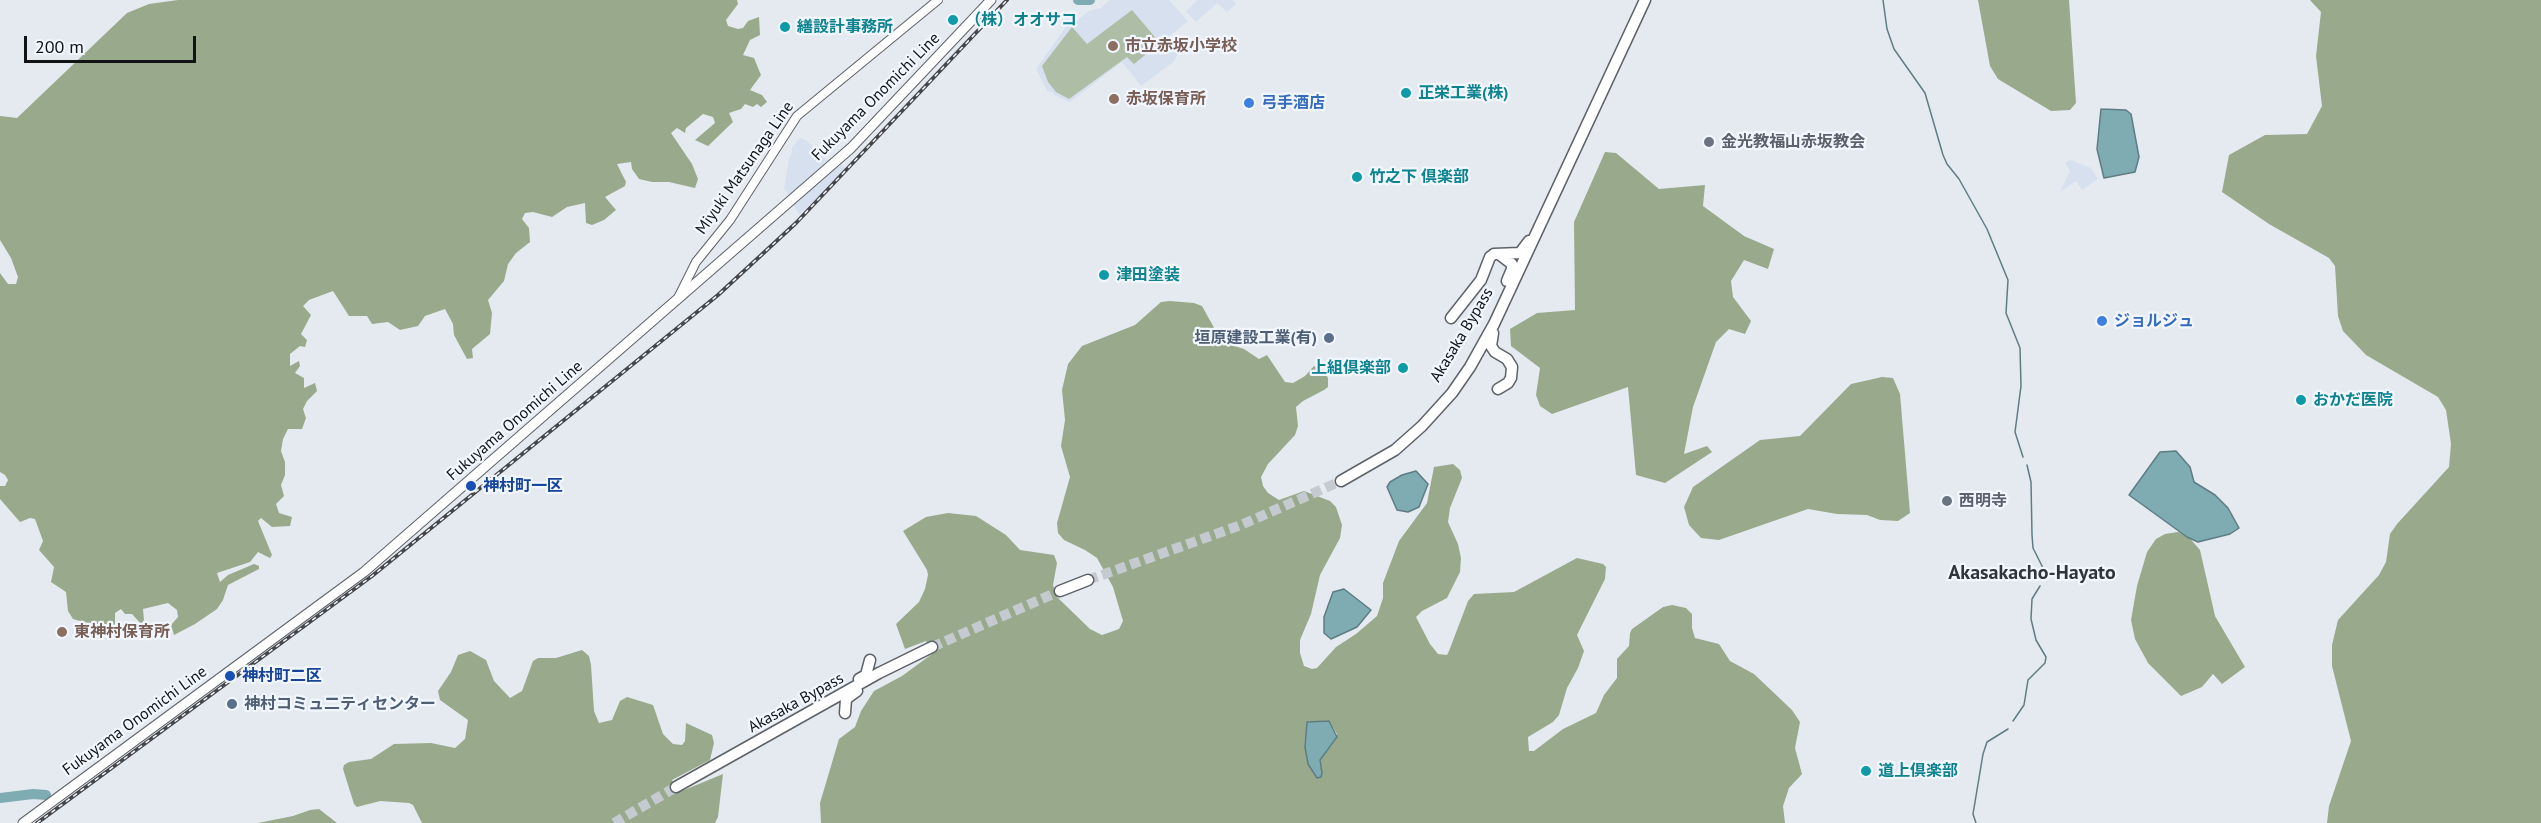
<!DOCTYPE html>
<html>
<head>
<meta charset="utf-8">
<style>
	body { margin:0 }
	#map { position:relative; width:2541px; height:823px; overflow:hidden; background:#e5eaf1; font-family:"PT Sans",sans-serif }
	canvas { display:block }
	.scale { position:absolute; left:24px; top:36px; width:172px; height:27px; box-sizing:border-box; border:3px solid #111315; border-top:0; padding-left:8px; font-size:18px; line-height:21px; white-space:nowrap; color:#111315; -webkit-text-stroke:4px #f2f7ff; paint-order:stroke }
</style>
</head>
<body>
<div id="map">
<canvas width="2541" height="823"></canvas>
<div class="scale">200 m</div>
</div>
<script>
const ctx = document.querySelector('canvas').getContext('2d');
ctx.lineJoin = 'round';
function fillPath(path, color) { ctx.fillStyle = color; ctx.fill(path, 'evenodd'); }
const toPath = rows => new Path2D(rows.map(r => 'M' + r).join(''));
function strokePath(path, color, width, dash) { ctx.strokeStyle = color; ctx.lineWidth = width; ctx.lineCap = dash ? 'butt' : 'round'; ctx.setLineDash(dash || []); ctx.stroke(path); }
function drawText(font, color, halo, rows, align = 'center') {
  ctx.font = font + ' "PT Sans","Noto Sans JP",sans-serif'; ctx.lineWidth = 4.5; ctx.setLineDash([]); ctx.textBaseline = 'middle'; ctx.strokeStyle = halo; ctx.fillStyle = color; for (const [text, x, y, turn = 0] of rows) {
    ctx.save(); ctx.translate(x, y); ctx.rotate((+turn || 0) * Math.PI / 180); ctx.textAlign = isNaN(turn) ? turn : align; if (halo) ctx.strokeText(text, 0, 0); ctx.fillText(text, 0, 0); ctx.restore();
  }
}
fillPath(toPath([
	[1110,0,1169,0,1188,21,1167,38,1179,53,1173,62,1141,86,1122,62,1070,102,1054,95,1053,92,1048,92,1036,69,1068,24,1071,26,1089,11,1101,8],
	[1198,0,1233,0,1236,4,1227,12,1217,3,1196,22,1186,11],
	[800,138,806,140,827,161,790,195,784,189,789,159,792,152,792,147],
	[2070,160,2091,168,2098,179,2082,190,2076,181,2060,192,2070,171,2065,163],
	[840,163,846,169,799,215,793,204]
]), '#d6e0ee');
fillPath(toPath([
	[1132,10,1160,43,1134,64,1127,57,1069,99,1056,92,1048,82,1042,66,1072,27,1087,44]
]), '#aebda5');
fillPath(toPath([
	[178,0,737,0,738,4,726,20,728,26,738,29,743,28,748,21,759,17,760,35,750,40,743,55,754,58,761,75,750,90,762,95,767,102,761,107,757,104,753,107,745,104,741,109,729,113,733,122,708,146,695,140,715,123,713,117,703,114,686,128,685,133,677,128,671,133,692,164,698,179,695,188,669,182,652,182,639,179,632,169,631,162,617,164,626,182,625,186,605,197,616,210,604,220,592,225,586,223,585,203,567,207,552,217,533,212,525,213,522,219,529,228,530,242,516,253,508,264,504,281,488,300,492,313,490,334,472,349,473,358,467,359,454,335,453,324,445,309,425,316,418,326,400,330,388,322,372,324,367,316,349,316,333,291,309,300,303,306,311,315,301,334,307,340,305,347,300,346,290,354,290,366,299,361,300,366,295,373,304,378,304,388,315,383,317,391,307,401,303,409,306,418,302,429,288,429,283,439,281,451,285,462,285,475,281,485,284,496,276,504,279,513,292,517,290,526,272,527,261,518,258,521,272,555,270,558,258,552,250,562,217,573,220,582,228,575,254,564,259,566,259,569,228,585,223,600,217,609,195,624,174,635,171,625,178,617,177,610,168,603,143,609,144,620,141,624,132,614,125,614,121,609,115,613,115,627,95,631,87,623,73,619,68,611,66,592,51,582,54,567,39,550,43,541,35,519,30,518,20,522,0,499,0,486,5,486,8,480,5,475,0,472,0,273,8,284,16,284,18,277,11,258,0,240,0,116,17,118,127,13,149,4],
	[1978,0,2069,0,2076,103,2070,110,2051,111,1998,79,1990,66],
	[2310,0,2541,0,2541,823,2327,823,2329,806,2351,741,2332,666,2332,645,2338,620,2379,575,2386,562,2390,534,2397,524,2449,467,2451,444,2446,410,2438,397,2366,355,2343,331,2338,316,2335,266,2329,258,2269,224,2222,192,2229,155,2265,135,2307,134,2322,106,2316,56,2321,12],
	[1605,152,1616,153,1659,189,1705,185,1703,206,1744,236,1774,249,1768,269,1744,260,1731,281,1733,297,1751,321,1745,334,1729,329,1716,342,1693,407,1684,454,1707,446,1712,452,1665,483,1636,475,1628,387,1552,414,1540,406,1536,395,1540,368,1511,346,1510,329,1537,313,1575,310,1574,222],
	[1170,301,1194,303,1202,306,1222,342,1244,349,1259,359,1267,355,1285,382,1293,383,1305,376,1314,366,1323,370,1328,378,1328,387,1324,390,1303,401,1296,407,1298,426,1295,435,1268,464,1261,477,1263,486,1268,493,1279,500,1304,491,1330,501,1336,507,1342,525,1340,538,1320,575,1311,614,1300,640,1300,653,1304,666,1312,669,1317,668,1336,647,1356,634,1377,616,1383,598,1383,583,1399,541,1427,503,1434,467,1453,464,1460,470,1462,478,1450,508,1448,522,1458,544,1461,558,1460,572,1447,598,1422,611,1416,617,1430,644,1438,654,1447,655,1449,651,1468,601,1474,594,1514,592,1577,558,1603,564,1606,567,1605,579,1577,635,1584,651,1578,668,1567,688,1559,715,1553,722,1528,737,1529,751,1534,751,1563,729,1596,713,1604,695,1617,678,1617,659,1629,646,1630,633,1632,629,1663,607,1672,605,1686,608,1692,614,1692,628,1695,638,1719,644,1730,661,1754,674,1792,710,1800,722,1795,748,1802,774,1789,788,1783,806,1785,823,821,823,820,803,839,739,855,727,861,711,874,691,902,676,932,654,926,641,905,649,896,624,919,602,925,589,928,575,927,570,903,531,926,517,948,513,976,516,1006,535,1020,550,1054,555,1057,563,1053,585,1057,597,1090,629,1102,635,1119,629,1123,621,1113,587,1097,558,1085,550,1064,540,1058,533,1057,523,1070,477,1061,446,1065,420,1062,390,1068,364,1082,346,1135,325,1161,302],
	[1329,721,1337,734,1335,741,1320,760,1317,778,1308,764,1305,747,1307,722],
	[1882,377,1893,378,1900,394,1910,513,1898,521,1880,520,1867,515,1837,514,1808,509,1719,540,1701,538,1689,525,1684,507,1693,487,1760,440,1800,436,1851,384],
	[2178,532,2187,535,2200,550,2215,616,2245,667,2222,684,2213,674,2202,687,2181,696,2148,663,2135,639,2131,620,2137,586,2147,552,2156,539,2165,534],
	[582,650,589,656,591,665,594,711,599,723,612,720,620,701,627,697,653,705,663,734,673,744,682,745,685,741,686,723,712,735,714,743,710,760,672,780,677,793,723,774,718,817,715,823,422,823,413,805,409,803,380,801,357,807,354,804,343,769,344,765,349,762,371,759,394,744,431,743,455,748,465,739,468,720,440,700,438,691,451,672,458,655,470,651,486,660,494,681,510,698,522,691,533,661,538,658,556,658],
	[319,809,337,823,258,823,293,816,310,810]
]), '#98aa8b');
const water = toPath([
	[2101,109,2126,110,2131,114,2139,157,2135,172,2104,178,2097,149,2101,109],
	[2176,451,2190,467,2194,482,2215,495,2228,508,2239,528,2230,534,2198,542,2187,537,2129,495,2160,452,2176,451],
	[1416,471,1428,484,1419,507,1408,512,1397,510,1387,487,1390,482,1402,475,1416,471],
	[1344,589,1371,610,1357,627,1331,639,1324,633,1324,617,1333,592,1344,589],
	[1329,721,1337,737,1320,760,1322,773,1321,777,1317,778,1308,764,1305,747,1307,722,1329,721]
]);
fillPath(water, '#7fabb2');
strokePath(water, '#5e7d83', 1.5);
strokePath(toPath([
	[1883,0,1887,29,1894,49,1925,93,1943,155,1947,164,1959,179,1987,229,2008,280,2006,313,2020,348,2021,386,2015,432,2023,457],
	[2027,465,2031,482,2032,535,2033,548,2043,568,2043,578],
	[2013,721,2024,705,2028,680,2045,663,2046,657,2036,640,2031,619,2032,599,2040,586],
	[1976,823,1973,814,1983,754,1987,742,2008,729]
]), '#5e7d83', 1.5);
strokePath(toPath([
	[1078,0,1090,0],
	[0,798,33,794,46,795]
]), '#7fabb2', 10);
strokePath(toPath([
	[1088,580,1241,525,1341,481],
	[932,647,1060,591],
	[614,823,676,787]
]), '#c5cad0', 10, [10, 5]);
const secondary = toPath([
	[677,300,696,262,730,220,797,116,938,0]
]);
const primary = toPath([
	[23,823,364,572,851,148,991,0]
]);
const highway = toPath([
	[1499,254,1512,264,1512,269,1507,281],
	[1451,318,1481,280,1490,257,1494,254,1520,253,1529,241],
	[1493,333,1491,346,1495,352,1507,359,1512,367,1511,378,1508,383,1498,389],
	[1341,481,1395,450,1422,426,1452,393,1470,367,1494,324,1645,0],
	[1060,591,1088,580],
	[859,679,866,675,870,660],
	[845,713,846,699,857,691],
	[676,787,879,673,932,647]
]);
strokePath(secondary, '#5d6268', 10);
strokePath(primary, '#5d6268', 11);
strokePath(highway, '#5d6268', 13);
strokePath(secondary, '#fff', 8);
strokePath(primary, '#fff', 9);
strokePath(highway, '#fff', 10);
const rail = toPath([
	[37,823,372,576,718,295,796,223,1007,0]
]);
strokePath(rail, '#45474a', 4);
strokePath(rail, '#f2f7ff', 1.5, [4.5]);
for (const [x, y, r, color] of [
	[953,20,6,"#0f9aa8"],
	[785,27,6,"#0f9aa8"],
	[1113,46,6,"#8d6e63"],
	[1406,93,6,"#0f9aa8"],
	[1114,99,6,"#8d6e63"],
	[1249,103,6,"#3f7fe0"],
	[1709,142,6,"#6b7280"],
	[1357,177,6,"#0f9aa8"],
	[1104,275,6,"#0f9aa8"],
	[2102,321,6,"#3f7fe0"],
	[1329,338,6,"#5c6f8a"],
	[1403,368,6,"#0f9aa8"],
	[2301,400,6,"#0f9aa8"],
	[471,486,6,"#1a4fb4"],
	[1947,501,6,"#6b7280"],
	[62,632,6,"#8d6e63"],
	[230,676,6,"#1a4fb4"],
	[232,704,6,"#5c6f8a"],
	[1866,771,6,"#0f9aa8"]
]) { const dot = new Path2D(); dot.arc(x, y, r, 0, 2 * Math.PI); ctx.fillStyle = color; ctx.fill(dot); strokePath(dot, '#f2f7ff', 2); }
drawText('bold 16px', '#0d838f', '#f2f7ff', [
	["（株）オオサコ",965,20],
	["繕設計事務所",797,27],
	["正栄工業(株)",1418,93],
	["竹之下 倶楽部",1369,177],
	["津田塗装",1116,275],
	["上組倶楽部",1391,368,"right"],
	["おかだ医院",2313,400],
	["道上倶楽部",1878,771]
], 'left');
drawText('bold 16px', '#785e54', '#f2f7ff', [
	["市立赤坂小学校",1125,46],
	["赤坂保育所",1126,99],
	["東神村保育所",74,632]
], 'left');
drawText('16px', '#111315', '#f2f7ff', [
	["Fukuyama Onomichi Line",876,97,-45],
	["Miyuki Matsunaga Line",745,168,-55],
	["Akasaka Bypass",1462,335,-59],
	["Fukuyama Onomichi Line",515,421,-41],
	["Akasaka Bypass",796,703,-29],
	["Fukuyama Onomichi Line",135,721,-36]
]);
drawText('bold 16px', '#366cbe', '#f2f7ff', [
	["弓手酒店",1261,103],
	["ジョルジュ",2114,321]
], 'left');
drawText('bold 16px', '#5b616d', '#f2f7ff', [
	["金光教福山赤坂教会",1721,142],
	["西明寺",1959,501]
], 'left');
drawText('bold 16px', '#4e5e75', '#f2f7ff', [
	["垣原建設工業(有)",1317,338],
	["神村コミュ二ティセンター",244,704,"left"]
], 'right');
drawText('bold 16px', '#164399', '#f2f7ff', [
	["神村町一区",483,486],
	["神村町二区",242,676]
], 'left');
drawText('bold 20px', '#31353b', '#f2f7ff', [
	["Akasakacho-Hayato",2032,573]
]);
</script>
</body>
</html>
